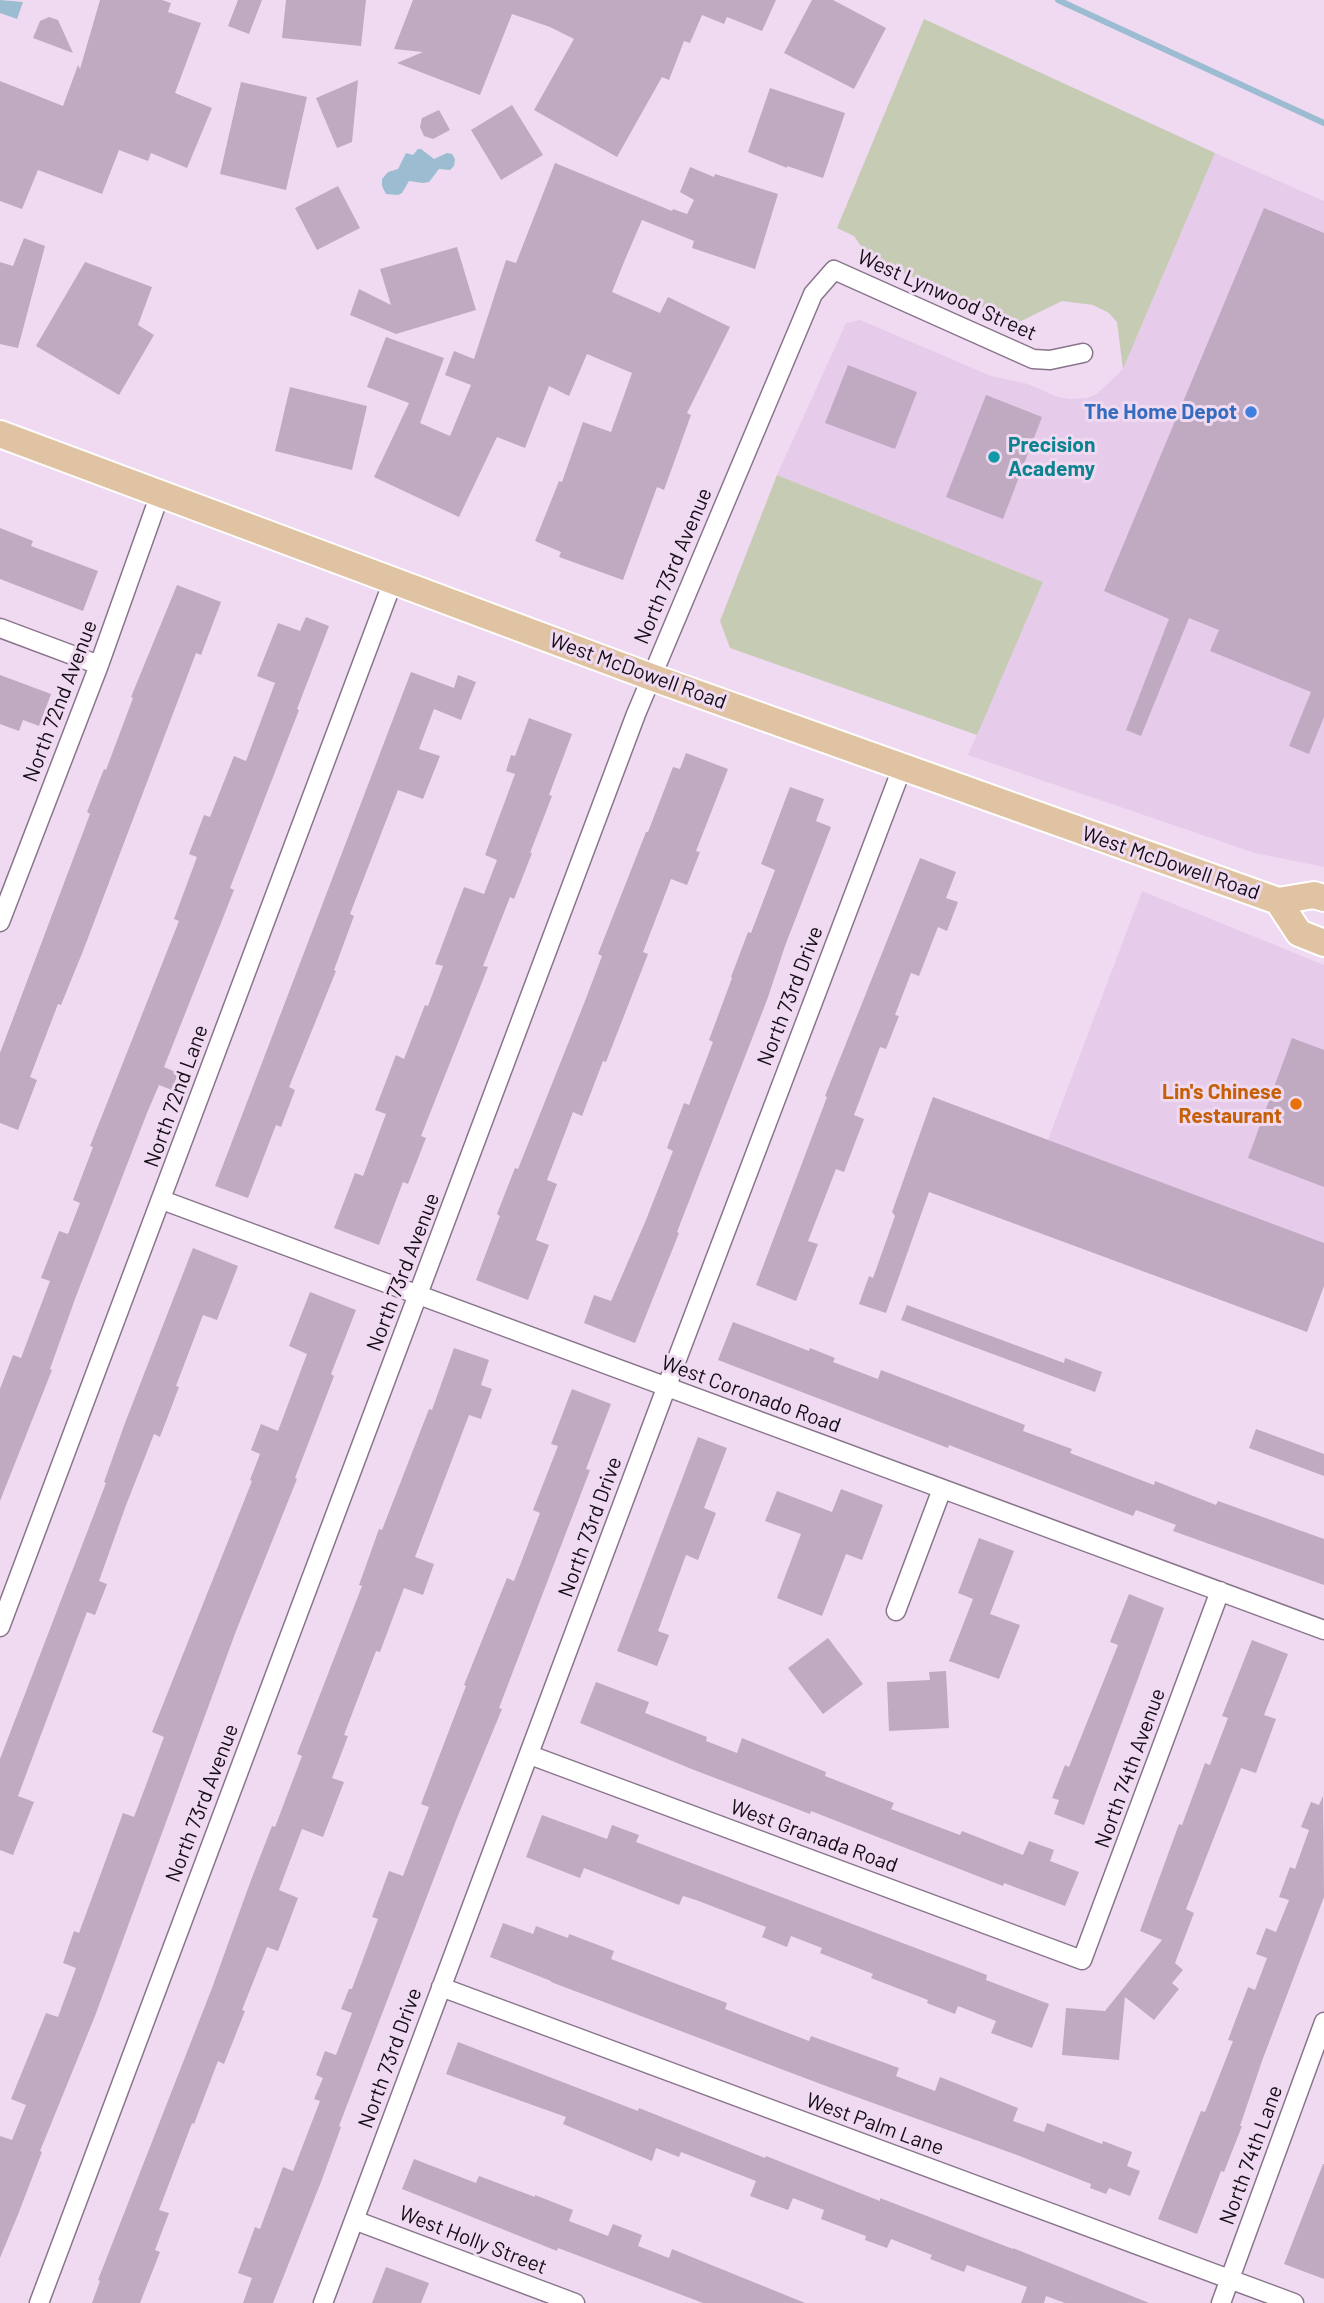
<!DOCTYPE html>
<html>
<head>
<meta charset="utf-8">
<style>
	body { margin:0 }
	canvas { display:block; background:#efdaf2 }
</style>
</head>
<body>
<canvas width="1324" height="2303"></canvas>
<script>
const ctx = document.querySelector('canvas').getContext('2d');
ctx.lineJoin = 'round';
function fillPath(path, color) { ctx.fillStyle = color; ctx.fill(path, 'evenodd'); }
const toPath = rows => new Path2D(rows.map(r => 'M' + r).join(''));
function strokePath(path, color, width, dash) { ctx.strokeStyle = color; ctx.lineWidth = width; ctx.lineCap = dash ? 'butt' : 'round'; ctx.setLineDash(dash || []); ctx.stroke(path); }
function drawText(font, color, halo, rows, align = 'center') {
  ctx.font = font + ' Barlow,sans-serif'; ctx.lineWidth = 6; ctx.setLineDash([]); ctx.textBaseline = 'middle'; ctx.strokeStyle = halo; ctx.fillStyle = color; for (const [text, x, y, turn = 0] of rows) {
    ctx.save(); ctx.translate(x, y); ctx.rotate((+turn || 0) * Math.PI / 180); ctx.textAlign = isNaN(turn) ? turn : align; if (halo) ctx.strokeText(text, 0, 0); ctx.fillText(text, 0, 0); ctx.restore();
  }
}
fillPath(toPath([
	[1215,153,1324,201,1324,867,1255,853,968,755,1043,582,777,475,846,323,860,320,991,376,1028,384,1058,397,1069,399,1087,398,1098,393,1123,369],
	[1142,891,1324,965,1324,1243,1048,1140]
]), '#e7cbea');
fillPath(toPath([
	[924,19,1215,153,1123,369,1117,322,1109,313,1093,305,1062,301,1017,323,869,258,854,236,837,228],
	[777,475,1043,582,977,735,730,648,720,621]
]), '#c6cbb4');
fillPath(toPath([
	[0,0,23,2,17,19,0,13],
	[418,149,421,149,434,159,447,153,452,154,455,159,454,166,450,170,439,169,429,182,423,183,409,181,402,193,398,195,386,194,382,186,382,179,388,172,398,169,406,153,413,155]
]), '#9cbcd1');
strokePath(toPath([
	[1058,0,1324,123]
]), '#9cbcd1', 6);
fillPath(toPath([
	[100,0,162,0,171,3,168,12,201,23,175,93,212,108,187,168,151,153,148,161,119,150,102,194,38,170,22,209,0,201,0,81,63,106,78,65,80,69],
	[238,0,262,0,249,34,228,26],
	[286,0,366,0,361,46,282,38],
	[413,0,776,0,762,31,727,17,724,24,702,15,690,43,684,41,669,80,662,77,617,157,534,110,574,39,550,27,512,14,480,95,397,63,423,52,394,49],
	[812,0,833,0,886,28,854,89,784,53],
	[49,17,58,20,73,53,33,38,40,21],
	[358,80,352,142,337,148,316,98],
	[241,82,307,97,286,190,220,174],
	[770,88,845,113,823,178,787,166,787,168,748,152],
	[512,105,543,155,501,180,471,130],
	[439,110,450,130,433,139,424,136,420,127,422,118],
	[555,163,672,211,673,209,687,214,694,200,680,192,690,167,714,177,715,174,778,194,755,269,692,248,694,241,642,220,624,262,612,292,660,313,668,297,730,327,687,413,691,415,664,490,657,487,623,580,559,557,561,552,535,541,559,481,562,482,583,422,611,432,632,373,587,354,569,396,549,386,525,448,497,437,459,517,374,477,409,403,367,387,386,337,444,358,420,423,450,436,471,385,445,375,454,351,474,359,506,260,516,263],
	[338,186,360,228,317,250,295,208],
	[1264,208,1324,233,1324,717,1309,754,1289,746,1311,692,1210,651,1219,630,1189,618,1141,736,1126,730,1169,619,1104,591],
	[24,238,45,246,18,348,0,344,0,262,13,266],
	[457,247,476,310,396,334,350,315,359,289,391,305,380,269],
	[85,262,152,287,138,325,154,335,119,395,36,346],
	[848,365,917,392,895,449,825,423],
	[290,387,367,406,352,470,275,451],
	[986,395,1042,417,1003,519,946,497],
	[0,528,33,541,31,546,98,571,83,611,0,579],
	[177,585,221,602,201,655,196,653,83,951,61,1005,58,1004,30,1077,37,1080,18,1130,0,1123,0,1053,90,814,87,812,104,769,106,770,133,698,131,697],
	[306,617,329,626,297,709,299,710,230,888,234,890,164,1067,178,1073,172,1090,159,1085,147,1113,75,1299,50,1369,52,1370,0,1501,0,1389,13,1355,21,1358,50,1281,41,1278,59,1231,68,1234,80,1203,73,1200,93,1147,90,1146,179,921,174,919,197,857,189,854,204,815,210,817,234,756,246,761,275,683,257,676,278,623,300,631],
	[411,672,454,688,458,675,476,682,461,720,434,709,419,749,440,756,423,799,398,790,350,914,354,916,334,970,336,971,289,1087,295,1090,281,1127,276,1125,248,1198,215,1186],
	[0,675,51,694,39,726,23,720,19,731,0,724],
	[529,718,572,734,549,795,552,796,530,853,532,853,514,899,510,897,483,966,488,967,421,1136,426,1138,408,1184,403,1182,379,1245,334,1228,355,1173,363,1176,386,1114,375,1110,396,1055,404,1059,425,1005,428,1006,443,966,435,964,464,887,484,894,497,860,485,855,515,774,506,771,511,755,515,756],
	[686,753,728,769,696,851,700,852,687,885,671,879,643,952,648,954,606,1062,603,1061,582,1116,573,1112,547,1180,557,1184,536,1240,549,1245,528,1300,476,1280,500,1216,497,1214,515,1168,518,1169,585,1001,602,956,598,954,646,832,648,832,673,767,680,769],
	[790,787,824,799,816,821,831,827,785,946,767,1000,677,1232,679,1233,635,1343,584,1323,594,1295,611,1301,646,1220,673,1151,667,1148,684,1103,689,1105,713,1042,709,1040,732,978,731,977,748,932,751,933,775,870,761,864],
	[920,858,956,872,946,898,958,902,947,931,938,927,919,976,911,973,895,1015,899,1016,886,1049,880,1047,854,1115,864,1119,844,1172,836,1169,808,1241,818,1244,796,1301,756,1285,827,1097,825,1096],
	[1292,1038,1324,1050,1324,1187,1248,1158],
	[933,1097,1324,1243,1324,1286,1307,1332,929,1192,886,1313,859,1304,869,1276,873,1278,895,1216,892,1212],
	[193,1248,238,1266,217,1320,203,1315,176,1386,179,1387,160,1437,154,1434,125,1508,99,1581,107,1584,95,1615,87,1612,18,1796,34,1802,13,1855,0,1850,0,1759,106,1483,104,1482,125,1423],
	[310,1292,356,1310,331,1374,334,1376,295,1478,297,1479,236,1631,95,2016,40,2151,42,2152,19,2212,0,2258,0,2136,12,2140,26,2105,11,2099,46,2013,58,2017,76,1968,63,1963,74,1931,79,1933,123,1813,134,1817,164,1737,152,1732,252,1481,250,1480,260,1454,251,1450,261,1424,278,1431,307,1354,289,1346],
	[907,1305,1064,1363,1065,1358,1102,1372,1095,1392,901,1320],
	[733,1322,809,1351,810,1348,835,1358,833,1362,878,1379,881,1370,1025,1425,1023,1431,1072,1449,1070,1453,1154,1485,1155,1481,1216,1505,1218,1501,1324,1539,1324,1585,1173,1531,1176,1525,1136,1510,1133,1516,949,1445,948,1448,718,1360],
	[454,1348,489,1360,481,1385,492,1389,481,1419,469,1415,415,1557,434,1564,423,1595,404,1588,380,1652,376,1651,344,1735,348,1736,332,1778,344,1782,323,1837,302,1829,279,1890,298,1898,278,1951,267,1947,242,2010,245,2011,224,2064,218,2061,194,2124,192,2123,159,2210,169,2213,155,2250,160,2252,140,2303,92,2303,100,2281,98,2280,212,1988,251,1880,272,1826,275,1827,302,1756,297,1754,362,1586,359,1585,379,1529,382,1530,429,1409,432,1410],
	[572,1389,611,1404,586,1469,590,1470,499,1708,502,1709,457,1818,339,2126,341,2127,321,2182,273,2303,243,2303,252,2278,238,2273,255,2227,260,2229,283,2167,293,2171,320,2101,314,2099,323,2078,316,2075,325,2051,336,2055,352,2013,341,2009,349,1989,352,1989,378,1919,372,1917,389,1871,403,1876,429,1807,421,1804,466,1686,464,1685,507,1578,514,1581,540,1513,533,1510,558,1446,551,1444],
	[1256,1429,1324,1454,1324,1476,1249,1448],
	[698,1437,727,1448,704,1508,716,1513,698,1560,686,1555,658,1631,669,1635,657,1666,617,1651],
	[841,1489,883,1505,862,1560,846,1554,822,1616,777,1598,801,1534,765,1521,777,1491,832,1512],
	[979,1538,1014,1551,990,1614,1020,1625,999,1679,949,1661,973,1599,958,1593],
	[1129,1594,1164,1608,1084,1825,1054,1814,1059,1800,1052,1798,1065,1765,1069,1767,1118,1645,1110,1642],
	[828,1638,863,1684,823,1714,788,1668],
	[1252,1640,1288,1654,1264,1715,1276,1719,1256,1773,1241,1768,1186,1909,1194,1913,1175,1963,1183,1970,1172,1983,1179,1989,1154,2020,1125,1997,1119,2060,1062,2055,1066,2008,1105,2011,1162,1940,1140,1931,1179,1824,1182,1825,1205,1763,1210,1765,1228,1718,1222,1716],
	[946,1671,949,1728,889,1731,887,1682,930,1680,929,1672],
	[596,1682,649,1702,645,1713,707,1737,706,1741,737,1753,742,1738,826,1772,825,1776,894,1803,891,1809,960,1835,962,1831,1023,1855,1029,1841,1054,1850,1050,1861,1079,1872,1065,1906,1004,1883,1003,1886,811,1811,810,1814,694,1770,580,1723],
	[1323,1796,1324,1897,1262,2061,1240,2126,1242,2126,1224,2172,1221,2171,1197,2234,1158,2219,1201,2111,1205,2112,1233,2041,1228,2040,1248,1987,1255,1990,1267,1958,1256,1954,1266,1928,1276,1932,1289,1900,1279,1897,1290,1867,1295,1869,1309,1830,1301,1827,1311,1802,1319,1805],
	[542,1815,607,1839,612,1825,639,1835,636,1842,987,1975,986,1980,1049,2004,1032,2048,991,2033,996,2021,958,2006,955,2014,927,2003,928,2000,871,1978,873,1974,820,1953,822,1948,791,1936,787,1947,762,1937,766,1927,696,1900,683,1896,679,1905,584,1868,580,1878,526,1857],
	[503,1923,533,1934,536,1926,568,1938,569,1934,614,1951,611,1959,727,2003,725,2009,809,2041,811,2036,899,2068,896,2076,935,2091,940,2077,1018,2108,1013,2121,1044,2132,1047,2123,1102,2144,1103,2141,1132,2152,1127,2166,1140,2171,1130,2196,1109,2188,1106,2194,1090,2188,1091,2184,1017,2155,826,2086,551,1982,551,1981,490,1957],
	[458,2042,638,2111,639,2108,765,2158,766,2156,880,2201,880,2198,1013,2249,1013,2248,1149,2303,1065,2303,1046,2296,1044,2303,1021,2303,1027,2287,967,2265,964,2272,930,2259,932,2255,891,2239,887,2248,865,2240,866,2236,821,2219,824,2210,793,2198,788,2210,750,2196,756,2181,681,2152,679,2157,656,2148,652,2161,563,2124,566,2117,446,2074],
	[414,2159,476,2183,479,2176,535,2197,535,2195,573,2210,569,2221,608,2236,613,2224,642,2235,638,2246,669,2258,672,2249,805,2303,703,2303,558,2248,557,2251,402,2189],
	[1323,2164,1324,2164,1324,2279,1284,2264],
	[386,2267,429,2283,421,2303,372,2303]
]), '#bfaac2');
const street = toPath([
	[0,628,99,665],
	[0,922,99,665,160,494],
	[162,1200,1324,1630],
	[896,1611,942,1489],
	[0,1627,393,581],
	[530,1755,1082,1960,1220,1591],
	[441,1987,1294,2303],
	[354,2220,575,2303],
	[39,2303,636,714,813,294,834,270,1033,359,1050,360,1083,353],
	[323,2303,674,1367,902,768],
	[1221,2303,1324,2022]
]);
const primary = toPath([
	[0,434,651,677,1278,901,1314,895,1324,898],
	[1278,901,1299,933,1324,943]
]);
strokePath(street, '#89758b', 21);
strokePath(primary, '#fff', 30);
strokePath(street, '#fff', 18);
strokePath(primary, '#e0c3a2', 26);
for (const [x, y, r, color] of [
	[1251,412,7,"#3f7fe0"],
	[994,457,7,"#0f9aa8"],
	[1296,1104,7,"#e8710a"]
]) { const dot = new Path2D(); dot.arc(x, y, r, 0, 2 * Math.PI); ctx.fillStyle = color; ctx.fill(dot); strokePath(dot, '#efdaf2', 2.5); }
drawText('21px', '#140d15', '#efdaf2', [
	["West Lynwood Street",947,295,24],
	["North 73rd Avenue",673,566,-67],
	["West McDowell Road",638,671,20],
	["North 72nd Avenue",60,701,-69],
	["West McDowell Road",1171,863,19],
	["North 73rd Drive",790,996,-69],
	["North 72nd Lane",176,1096,-70],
	["North 73rd Avenue",403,1272,-69],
	["West Coronado Road",751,1394,20],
	["North 73rd Drive",590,1527,-70],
	["North 74th Avenue",1130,1768,-70],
	["North 73rd Avenue",202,1803,-69],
	["West Granada Road",814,1836,20],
	["North 73rd Drive",390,2058,-70],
	["West Palm Lane",875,2124,20],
	["North 74th Lane",1251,2155,-70],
	["West Holly Street",473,2240,21]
]);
drawText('bold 21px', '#366cbe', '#efdaf2', [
	["The Home Depot",1237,412]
], 'right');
drawText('bold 21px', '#0d838f', '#efdaf2', [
	["Precision",1008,445],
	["Academy",1008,469]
], 'left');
drawText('bold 21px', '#c56008', '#efdaf2', [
	["Lin's Chinese",1282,1092],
	["Restaurant",1282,1116]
], 'right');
</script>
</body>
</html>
